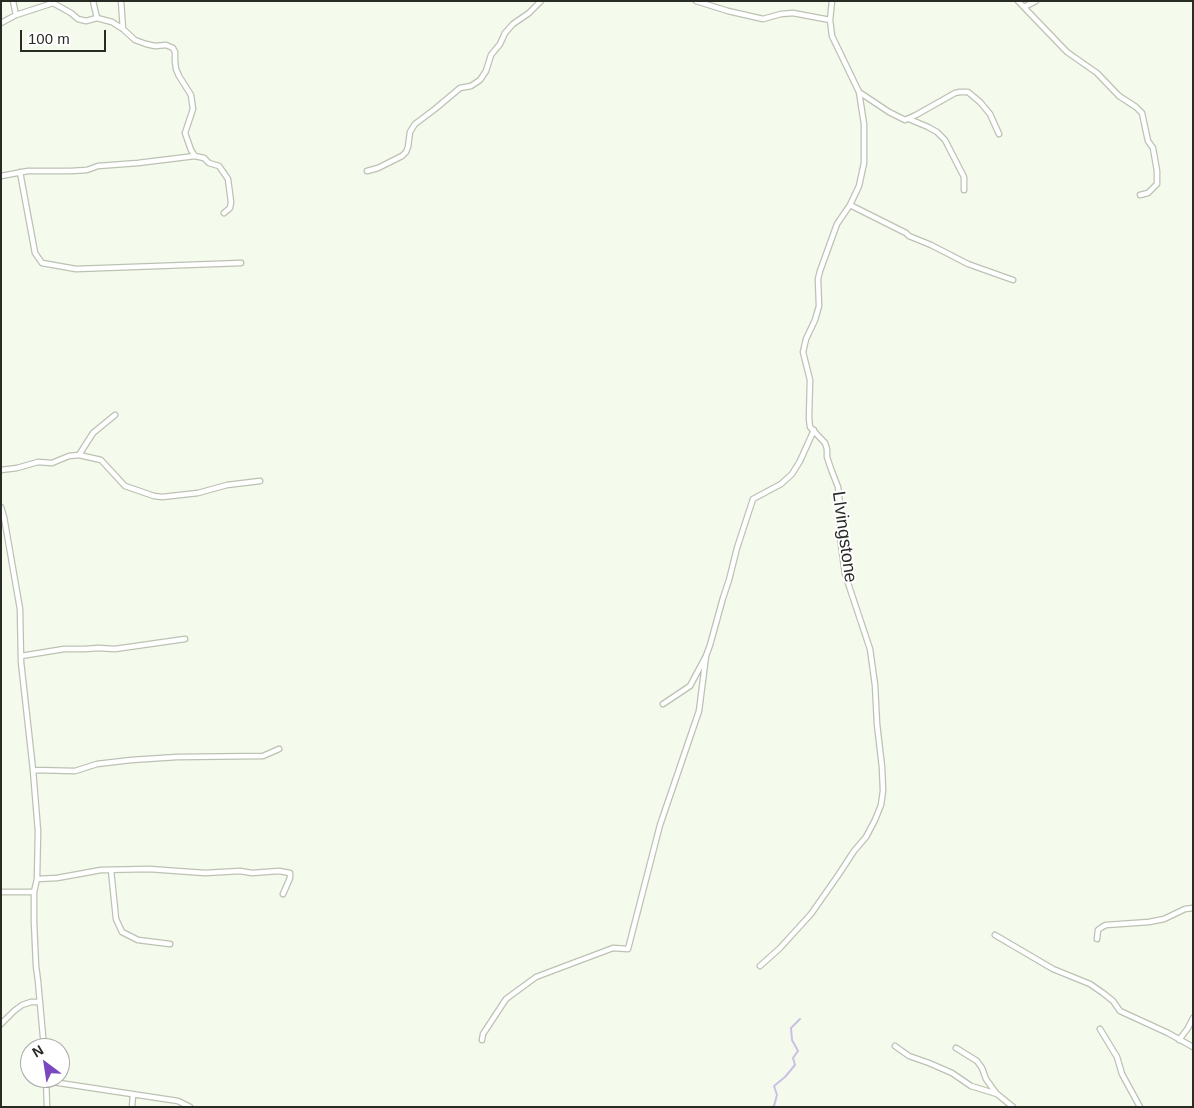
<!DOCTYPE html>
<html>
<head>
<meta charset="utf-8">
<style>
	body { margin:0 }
	#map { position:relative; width:1194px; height:1108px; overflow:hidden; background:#f5fbec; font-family:Arial,sans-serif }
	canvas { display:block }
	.frame { position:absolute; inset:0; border:2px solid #292b25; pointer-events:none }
	.north { position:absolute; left:20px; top:1038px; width:50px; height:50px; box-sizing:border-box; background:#fff; border:1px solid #a9aaa8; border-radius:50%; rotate:329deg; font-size:14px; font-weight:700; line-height:20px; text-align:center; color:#292b25 }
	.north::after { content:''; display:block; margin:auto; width:18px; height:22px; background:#7947bf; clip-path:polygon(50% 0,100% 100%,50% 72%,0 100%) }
	.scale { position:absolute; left:20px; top:30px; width:86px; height:22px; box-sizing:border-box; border:2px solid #292b25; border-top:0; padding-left:6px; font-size:15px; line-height:18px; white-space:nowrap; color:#292b25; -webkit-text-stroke:4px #fff; paint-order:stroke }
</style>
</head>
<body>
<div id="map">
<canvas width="1194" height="1108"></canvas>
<div class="frame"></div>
<div class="north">N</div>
<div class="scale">100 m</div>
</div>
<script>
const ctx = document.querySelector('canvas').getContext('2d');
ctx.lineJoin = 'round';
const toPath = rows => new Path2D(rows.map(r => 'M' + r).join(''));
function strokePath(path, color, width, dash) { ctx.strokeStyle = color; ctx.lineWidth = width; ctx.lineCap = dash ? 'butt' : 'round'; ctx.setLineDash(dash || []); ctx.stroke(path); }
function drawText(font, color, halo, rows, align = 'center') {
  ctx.font = font + ' Arial,sans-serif'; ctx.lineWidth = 4; ctx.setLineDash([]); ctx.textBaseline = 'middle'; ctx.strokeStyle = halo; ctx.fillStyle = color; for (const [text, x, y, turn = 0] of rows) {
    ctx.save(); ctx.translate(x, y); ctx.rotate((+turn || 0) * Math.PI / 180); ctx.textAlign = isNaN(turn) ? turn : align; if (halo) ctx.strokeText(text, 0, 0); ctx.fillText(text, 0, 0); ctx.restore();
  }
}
strokePath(toPath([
	[772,1107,774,1106,777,1095,774,1086,785,1077,795,1065,793,1058,798,1051,792,1040,791,1028,800,1019]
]), '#cbc0e5', 2);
const minor = toPath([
	[13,1,16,15],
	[93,1,97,18],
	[121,1,123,29],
	[696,1,728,11,763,19,781,14,793,13,830,20],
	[1018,1,1067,52,1097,73,1119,96,1136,107,1142,113,1148,141,1153,148,1157,171,1157,184,1148,193,1140,195],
	[1024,7,1036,1],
	[1,23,16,15,53,3,71,13,78,19,86,21,97,18,112,22,123,29,135,40,146,44,155,46,166,45,173,48,175,52,175,61,176,69,179,76,191,95,193,109,185,133,191,150,195,156,204,158,209,163,219,166,228,179,231,202,230,208,224,213],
	[859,92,889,112,905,120,916,115,955,93,960,92,968,92,980,102,990,114,999,134],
	[909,119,928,127,937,132,945,140,964,177,964,190],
	[367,171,378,168,402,156,406,152,408,147,410,132,415,124,435,109,460,88,471,86,480,80,486,71,491,55,500,44,505,33,513,24,529,13,541,1],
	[20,172,35,253,42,263,76,269,241,263],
	[1,176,28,171,71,171,87,170,98,166,138,163,195,156],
	[850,205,906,233,909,236,931,245,968,264,1013,280],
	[79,455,93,433,115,415],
	[1,470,17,468,38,462,52,463,69,456,79,455,101,460,125,486,154,496,162,497,198,493,227,485,260,481],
	[1,507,4,517,20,609,21,662,33,770,38,831,37,879,34,892,34,922,36,966,38,981,44,1048],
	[21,656,64,649,85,649,98,648,115,649,185,639],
	[663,704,690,686,706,656,710,645,723,598,729,580,737,548,753,499,781,484,792,474,800,461,814,430],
	[33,770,75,771,97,764,131,760,177,757,263,756,279,749],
	[111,870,116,919,122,932,138,940,170,944],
	[37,879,57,878,101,870,149,869,205,873,240,871,252,873,279,871,290,873,290,878,283,894],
	[1,892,34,892],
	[995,935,1053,969,1090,984,1103,993,1113,1001,1120,1011,1168,1033,1193,1047],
	[1097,939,1098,930,1102,927,1106,925,1149,922,1164,919,1185,909,1193,908],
	[760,966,780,948,811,914,839,874,854,851,866,837,875,820,881,805,883,791,882,767,877,724,875,685,870,649,845,574,840,538,840,504,838,487,831,469,827,457,827,449,825,443,810,427,809,418,810,380,803,352,806,339,815,320,819,306,818,279,820,271,837,224,850,205,859,186,864,163,864,124,859,92,832,36,830,20,832,1],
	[1,1024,14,1011,22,1005,31,1002,40,1002],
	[1100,1029,1117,1057,1122,1074,1140,1107],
	[482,1040,483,1034,506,999,536,977,613,948,628,949,660,825,699,711,706,656],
	[1179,1040,1188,1028,1193,1018],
	[895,1046,909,1056,929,1063,952,1073,971,1086,997,1094,1013,1107],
	[956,1048,977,1061,982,1068,986,1079,996,1093],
	[46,1078,47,1107],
	[46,1081,178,1101,190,1107],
	[132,1107,133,1095]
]);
strokePath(minor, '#bcc2b3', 7);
strokePath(minor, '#fff', 4.5);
drawText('18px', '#292b25', '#fff', [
	["LIvingstone",844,537,82]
]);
</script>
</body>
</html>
